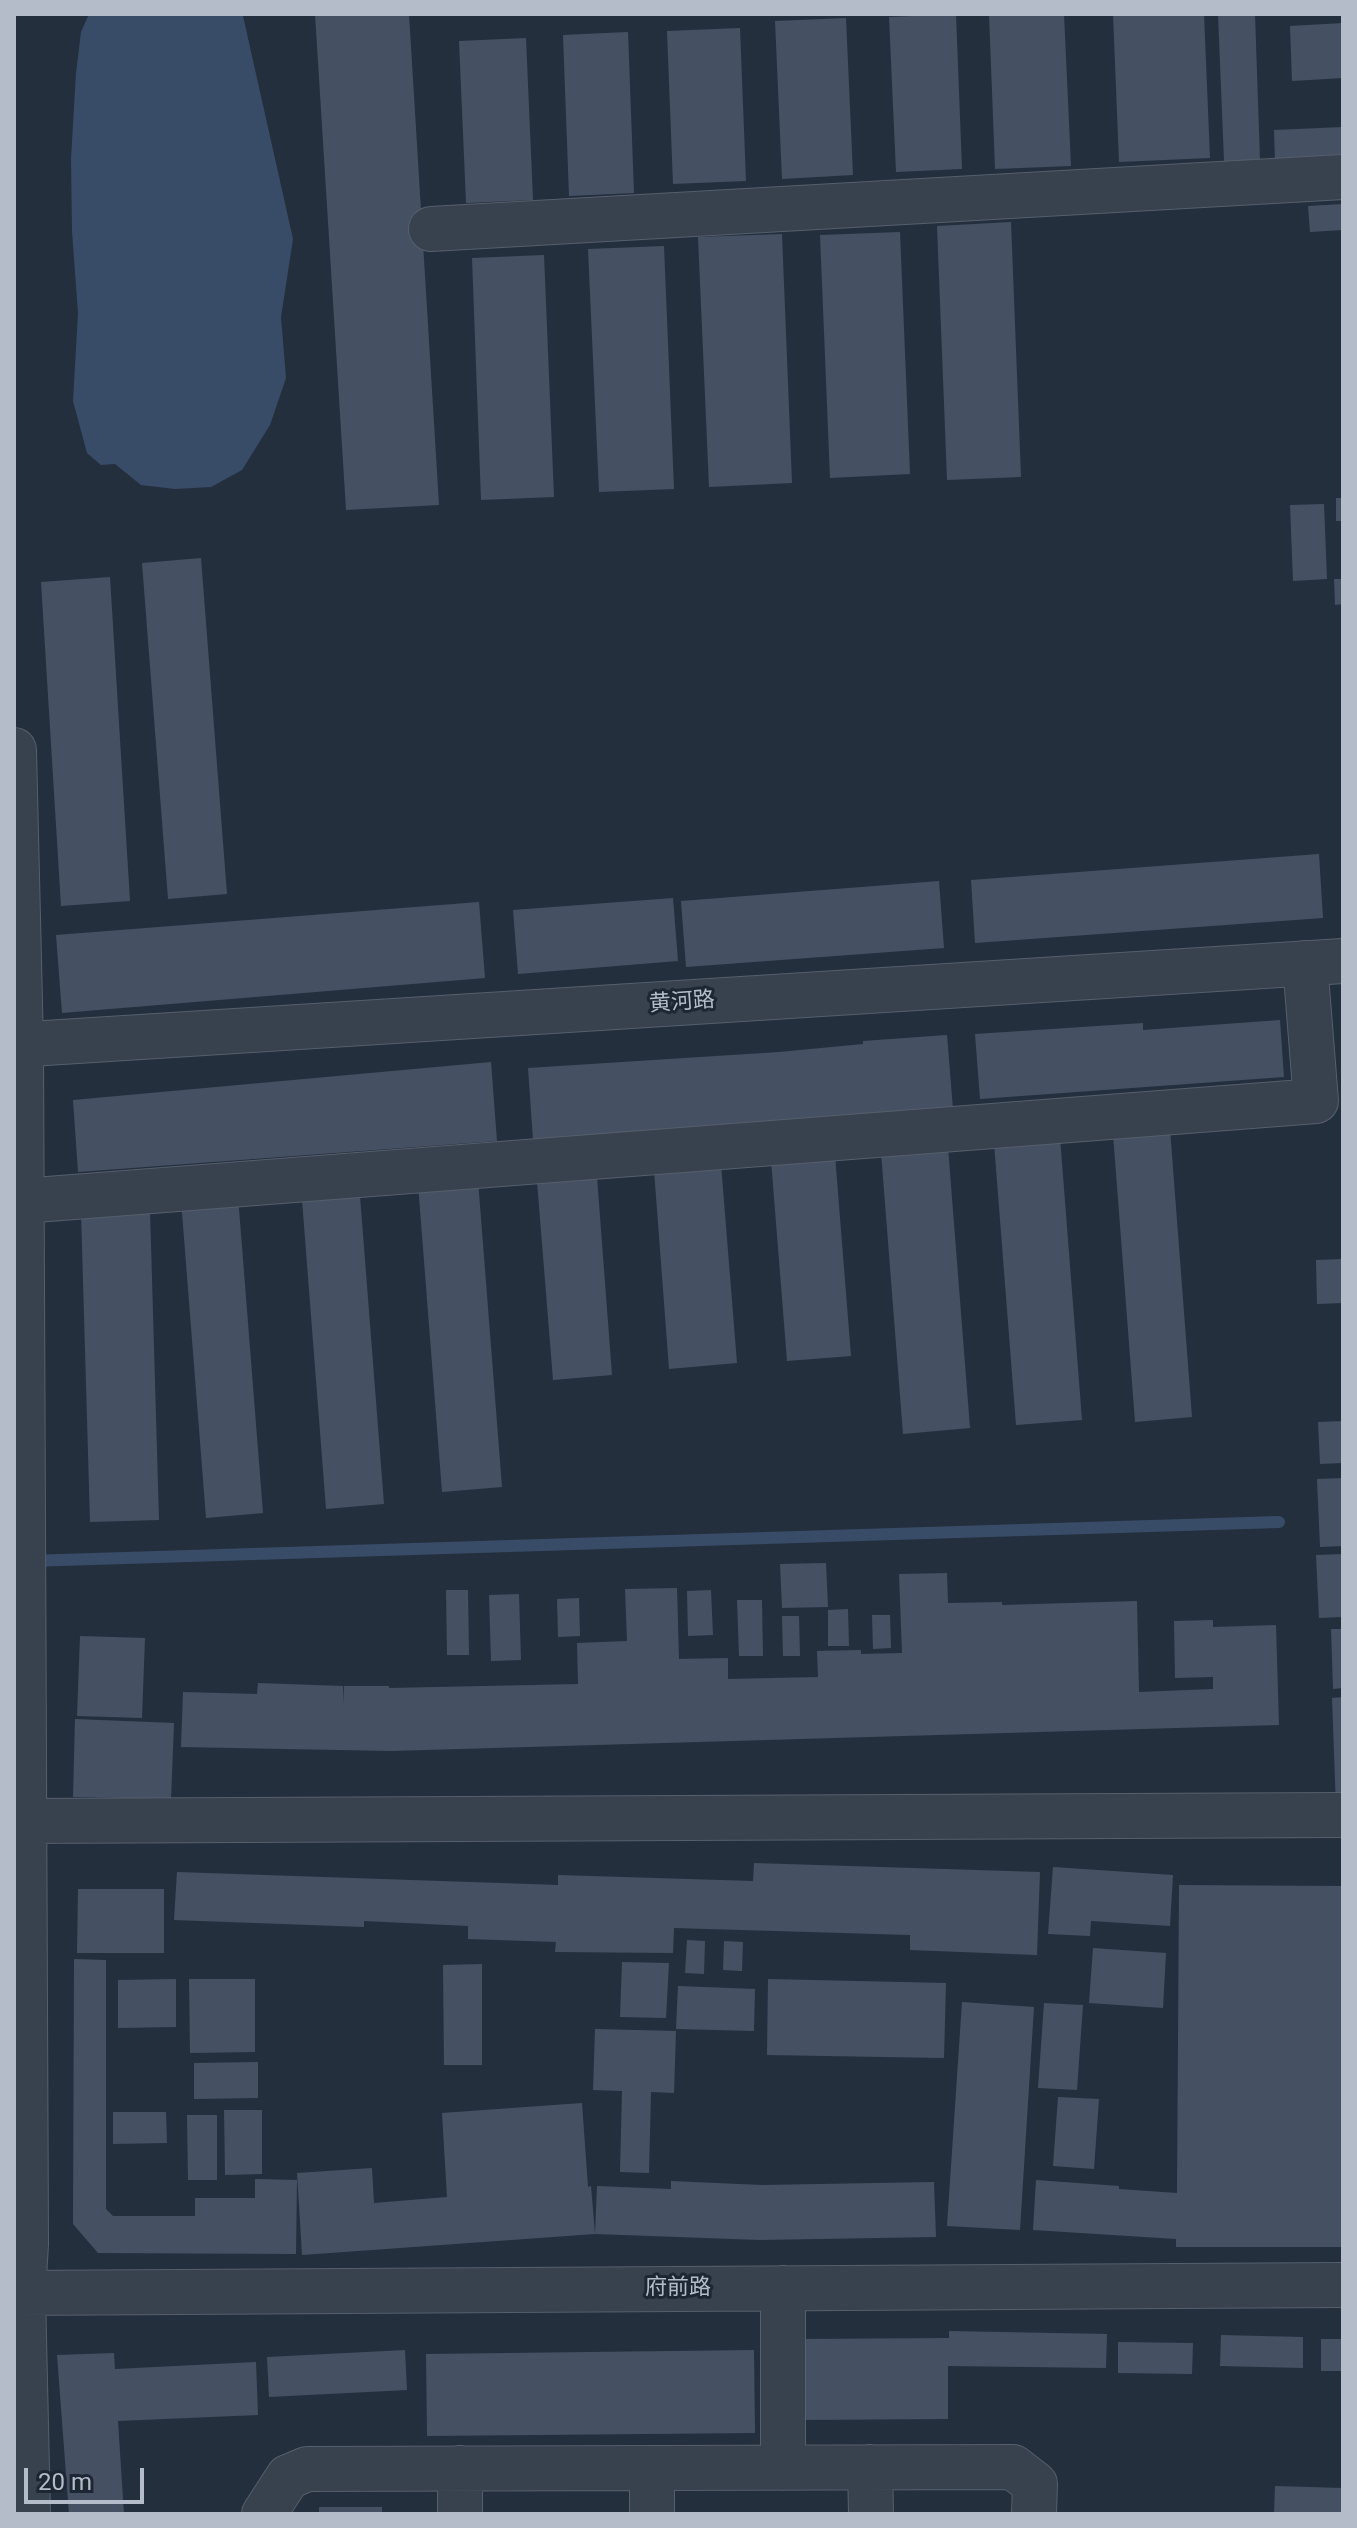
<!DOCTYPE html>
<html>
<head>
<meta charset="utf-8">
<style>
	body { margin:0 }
	#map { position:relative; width:1357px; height:2528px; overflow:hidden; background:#242f3e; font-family:Roboto,sans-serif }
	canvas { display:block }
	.frame { position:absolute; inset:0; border:16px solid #b4bcc9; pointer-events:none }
	.scale { position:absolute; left:24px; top:2468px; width:120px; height:36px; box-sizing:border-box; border:4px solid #b4bcc9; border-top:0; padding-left:10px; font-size:24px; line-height:28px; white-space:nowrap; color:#b4bcc9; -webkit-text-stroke:6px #1d2633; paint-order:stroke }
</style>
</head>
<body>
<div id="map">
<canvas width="1357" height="2528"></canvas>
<div class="frame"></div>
<div class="scale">20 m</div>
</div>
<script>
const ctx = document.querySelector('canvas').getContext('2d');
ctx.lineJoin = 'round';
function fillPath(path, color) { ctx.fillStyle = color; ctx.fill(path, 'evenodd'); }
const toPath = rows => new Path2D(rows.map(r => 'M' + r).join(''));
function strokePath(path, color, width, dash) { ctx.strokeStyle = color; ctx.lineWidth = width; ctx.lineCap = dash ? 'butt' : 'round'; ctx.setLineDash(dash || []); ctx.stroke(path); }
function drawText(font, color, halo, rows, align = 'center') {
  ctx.font = font + ' Roboto,"Noto Sans SC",sans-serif'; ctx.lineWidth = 6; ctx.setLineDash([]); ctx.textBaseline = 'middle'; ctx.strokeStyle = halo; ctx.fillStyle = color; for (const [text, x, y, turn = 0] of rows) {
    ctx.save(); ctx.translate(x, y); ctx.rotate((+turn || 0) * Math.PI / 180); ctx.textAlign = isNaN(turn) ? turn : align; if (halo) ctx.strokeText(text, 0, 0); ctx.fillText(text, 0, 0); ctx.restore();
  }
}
fillPath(toPath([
	[89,14,243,16,293,239,281,317,286,378,270,425,242,470,211,487,175,489,141,485,115,464,101,465,87,453,73,401,78,313,72,231,71,159,76,73,81,32]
]), '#394c67');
strokePath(toPath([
	[29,1561,1279,1522]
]), '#394c67', 12);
fillPath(toPath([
	[315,14,409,14,439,505,346,510],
	[956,14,962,169,896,172,889,17],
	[989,14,1064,14,1071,166,995,169],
	[1113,14,1204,14,1210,158,1119,162],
	[1218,14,1255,14,1260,160,1224,161],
	[846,18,853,175,782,179,775,21],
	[1343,23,1343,78,1292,81,1290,26],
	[740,28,746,181,673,184,667,31],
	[628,32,634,193,569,196,563,35],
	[526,38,533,200,466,203,459,41],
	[1343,127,1343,157,1275,161,1274,130],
	[1343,204,1343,230,1310,232,1308,206],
	[1011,222,1021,477,947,480,937,226],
	[900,232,910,474,830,478,820,235],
	[782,234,792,483,709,487,698,237],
	[664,246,674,489,599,492,588,249],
	[544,255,554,497,481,500,472,258],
	[1336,498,1343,498,1343,521,1336,521],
	[1324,504,1327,579,1293,581,1290,505],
	[201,558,227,894,168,899,142,563],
	[110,577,130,901,61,906,41,582],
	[1334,579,1343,579,1343,604,1335,605],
	[1319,854,1323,918,975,943,971,880],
	[939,881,944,948,686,967,681,901],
	[673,898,678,961,518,974,513,910],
	[479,902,485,978,62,1013,56,935],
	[1280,1020,1284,1077,980,1099,975,1034,1143,1023,1143,1030],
	[947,1035,953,1109,533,1140,528,1068,779,1052,863,1044,863,1041],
	[491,1062,497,1141,78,1172,73,1100],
	[1170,1129,1192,1417,1135,1422,1113,1134],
	[1060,1137,1082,1420,1016,1425,994,1143],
	[948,1147,970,1428,903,1434,881,1152],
	[835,1155,851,1356,787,1361,771,1160],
	[596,1164,612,1375,553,1380,536,1169],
	[721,1164,737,1363,669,1369,654,1170],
	[478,1180,502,1487,442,1492,418,1184],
	[359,1183,384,1504,326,1509,301,1187],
	[238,1196,263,1513,206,1518,181,1200],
	[150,1210,159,1520,90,1522,81,1212],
	[1342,1259,1343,1303,1317,1304,1316,1260],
	[1343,1421,1343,1463,1320,1464,1318,1422],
	[1343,1478,1343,1546,1320,1547,1317,1479],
	[1343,1554,1343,1617,1319,1618,1316,1555],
	[826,1563,828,1607,782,1608,780,1564],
	[947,1573,948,1603,1002,1602,1002,1605,1137,1601,1139,1692,1213,1689,1213,1677,1175,1678,1174,1621,1213,1620,1213,1627,1276,1625,1279,1725,391,1751,181,1747,183,1692,257,1694,258,1683,343,1686,344,1705,344,1686,389,1686,389,1688,578,1684,577,1643,627,1641,625,1589,677,1588,679,1659,728,1658,728,1679,818,1677,817,1651,861,1650,861,1654,902,1653,899,1574],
	[446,1590,468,1590,469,1655,447,1655],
	[711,1590,713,1635,688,1636,687,1591],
	[519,1594,521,1660,491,1661,489,1595],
	[579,1598,580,1636,558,1637,557,1599],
	[737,1600,762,1600,763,1656,739,1656],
	[848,1609,849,1646,828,1646,828,1610],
	[872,1615,890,1615,891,1648,873,1649],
	[782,1616,799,1616,800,1656,783,1656],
	[1331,1629,1343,1629,1343,1688,1333,1689],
	[80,1636,145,1638,142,1718,77,1716],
	[1343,1697,1343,1807,1336,1808,1332,1698],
	[75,1719,174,1723,171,1799,73,1797],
	[754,1863,1040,1872,1037,1955,910,1950,910,1935,674,1928,673,1953,555,1952,556,1942,468,1939,468,1926,364,1921,364,1927,174,1920,177,1872,558,1885,558,1875,753,1881],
	[1053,1867,1173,1875,1170,1926,1091,1921,1090,1936,1048,1934],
	[1179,1885,1343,1886,1343,2247,1176,2247,1176,2239,1033,2230,1036,2180,1119,2186,1119,2189,1177,2193],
	[78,1889,164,1889,164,1953,77,1953],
	[687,1940,705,1941,704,1974,685,1973],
	[724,1941,743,1942,742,1971,723,1970],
	[1093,1948,1166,1953,1163,2008,1089,2003],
	[74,1959,106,1960,106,2209,113,2216,195,2216,195,2198,255,2198,255,2179,297,2180,296,2254,98,2253,73,2224],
	[622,1962,669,1963,666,2018,620,2017],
	[482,1964,482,2065,444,2065,443,1965],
	[176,1979,176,2027,118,2028,118,1980],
	[189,1979,255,1979,255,2052,190,2053],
	[768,1979,946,1983,944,2058,767,2055],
	[678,1986,755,1989,754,2031,676,2029],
	[962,2002,1034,2007,1020,2230,947,2226],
	[1044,2003,1083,2005,1077,2090,1038,2088],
	[595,2029,676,2031,674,2093,651,2092,649,2173,620,2172,622,2091,593,2090],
	[258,2062,258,2098,194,2099,194,2063],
	[1058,2097,1099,2099,1094,2169,1053,2166],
	[582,2103,588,2187,591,2186,595,2234,597,2186,671,2189,671,2181,762,2185,934,2182,936,2237,760,2240,595,2234,302,2255,297,2173,372,2168,374,2203,447,2197,442,2113],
	[224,2110,262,2110,262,2174,225,2175],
	[113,2112,166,2112,167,2143,113,2144],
	[187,2115,217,2115,217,2180,188,2180],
	[949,2331,1107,2334,1106,2368,948,2366,948,2419,801,2420,801,2339,949,2338],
	[1221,2335,1303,2337,1303,2368,1220,2366],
	[1321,2339,1343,2339,1343,2371,1321,2371],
	[1118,2342,1193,2343,1192,2374,1118,2373],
	[405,2350,407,2390,269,2397,267,2357],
	[754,2350,755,2433,427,2436,426,2354],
	[114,2353,115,2369,256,2362,258,2415,118,2421,124,2514,69,2514,57,2355],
	[1275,2486,1343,2488,1343,2514,1274,2514],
	[319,2507,382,2507,382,2514,319,2514]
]), '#455162');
const minor = toPath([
	[431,229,1343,177],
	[14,750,21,1045,26,2244,23,2293,28,2514],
	[14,1045,1343,961],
	[22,1201,1316,1101,1305,963],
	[23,1821,1343,1815],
	[783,2288,783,2468],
	[14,2293,1343,2285],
	[870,2467,871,2514],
	[652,2468,652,2514],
	[264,2514,288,2477,307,2469,1013,2467,1035,2484,1034,2514],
	[460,2514,460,2468]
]);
strokePath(minor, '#565f6c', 46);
strokePath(minor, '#38414e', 44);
drawText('22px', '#b4bcc9', '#1d2633', [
	["黄河路",682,1003,-4],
	["府前路",678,2288]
]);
</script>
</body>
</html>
